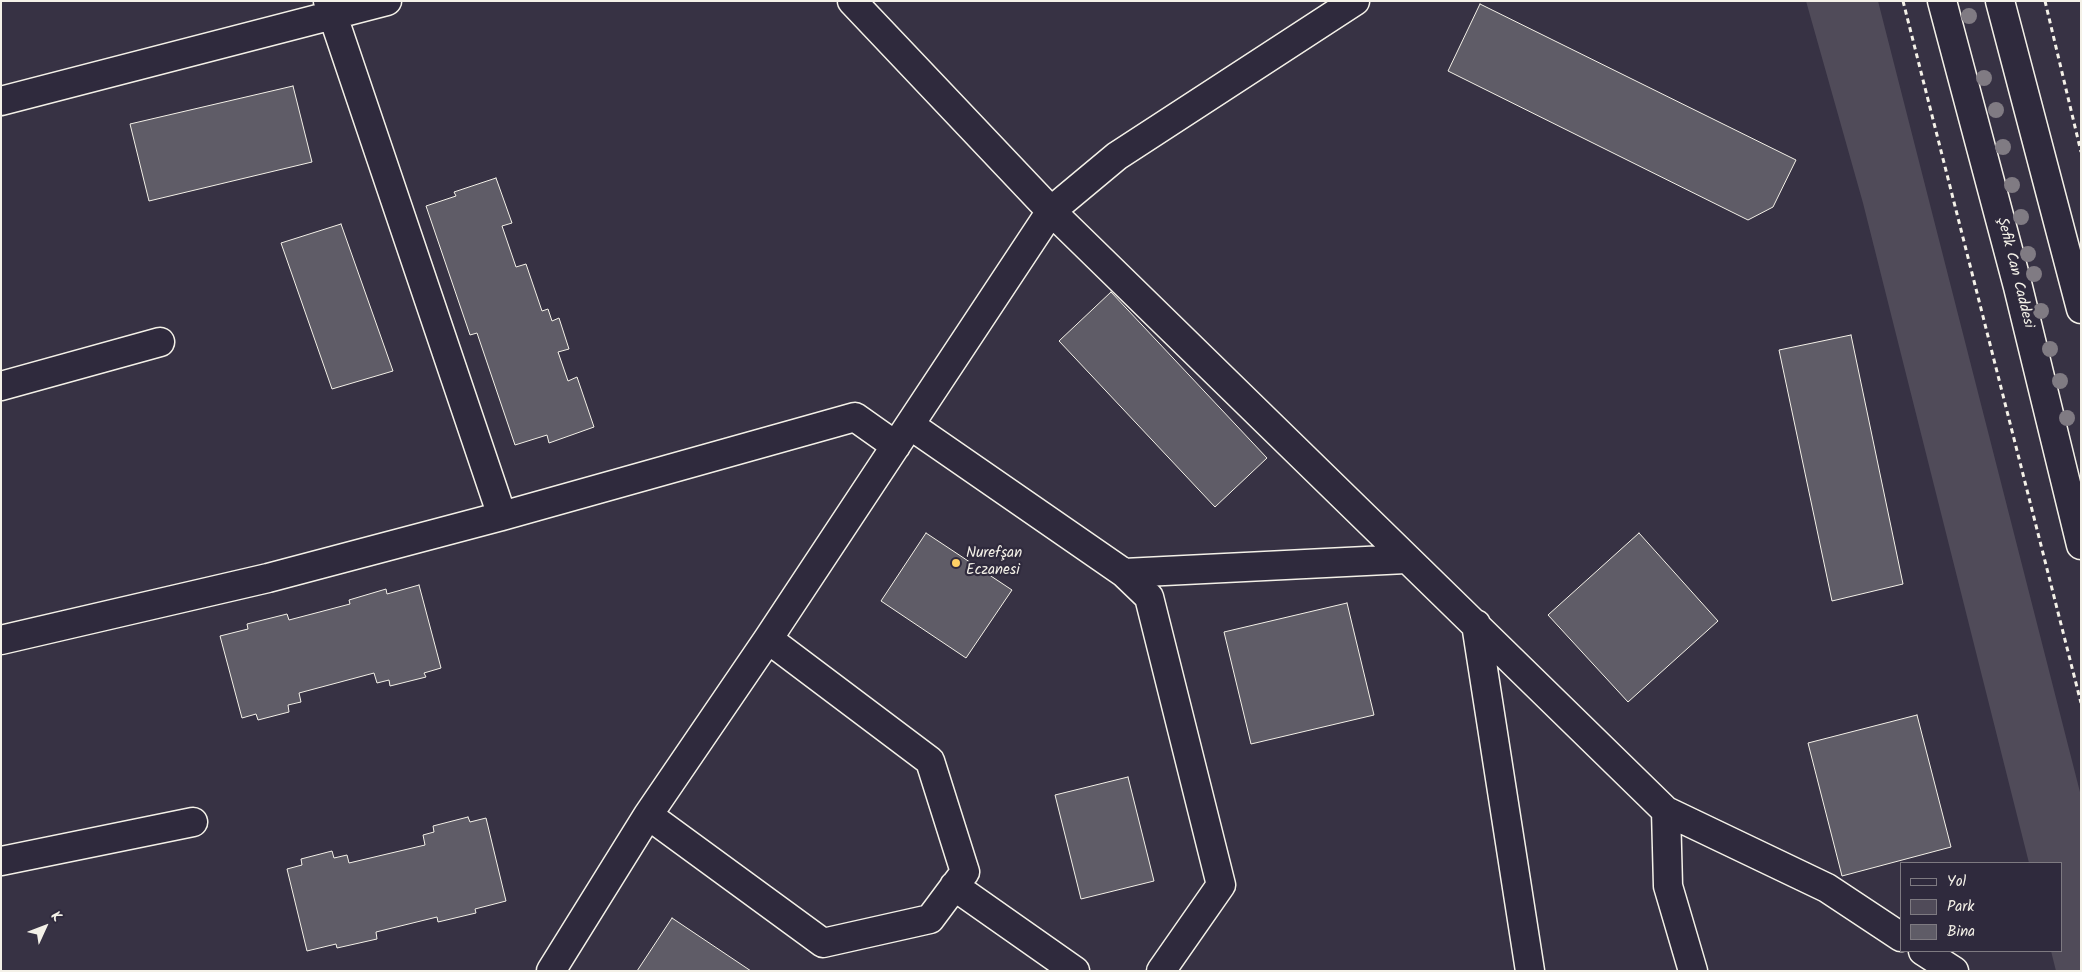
<!DOCTYPE html>
<html>
<head>
<meta charset="utf-8">
<style>
	body { margin:0 }
	#map { position:relative; width:2082px; height:972px; overflow:hidden; background:#373244; font-family:Kalam,sans-serif }
	canvas { display:block }
	.frame { position:absolute; inset:0; border:2px solid #f4f1e8; pointer-events:none }
	.legend { position:absolute; left:1900px; top:862px; width:162px; height:90px; box-sizing:border-box; background:#2f2a3d; border:1px solid #7e7a81; margin:0; padding:6px 9px; list-style:none; font-size:15px; color:#f4f1e8 }
	.legend li { display:flex; align-items:center; gap:10px; height:25px }
	.legend b { width:25px; border:1px solid #7e7a81 }
	.north { position:absolute; left:20px; top:902px; width:50px; height:50px; -webkit-text-stroke:4px #2f2a3d; paint-order:stroke; rotate:47deg; font-size:14px; font-weight:700; line-height:20px; text-align:center; color:#f4f1e8 }
	.north::after { content:''; display:block; margin:auto; width:18px; height:22px; background:#f4f1e8; clip-path:polygon(50% 0,100% 100%,50% 72%,0 100%) }
</style>
</head>
<body>
<div id="map">
<canvas width="2082" height="972"></canvas>
<div class="frame"></div>
<ul class="legend">
<li><b style="height:6px;background:#2f2a3d"></b>Yol</li>
<li><b style="height:14px;background:#504b59"></b>Park</li>
<li><b style="height:14px;background:#5f5c67"></b>Bina</li>
</ul>
<div class="north">K</div>
</div>
<script>
const ctx = document.querySelector('canvas').getContext('2d');
ctx.lineJoin = 'round';
function fillPath(path, color) { ctx.fillStyle = color; ctx.fill(path, 'evenodd'); }
const toPath = rows => new Path2D(rows.map(r => 'M' + r).join(''));
function strokePath(path, color, width, dash) { ctx.strokeStyle = color; ctx.lineWidth = width; ctx.lineCap = dash ? 'butt' : 'round'; ctx.setLineDash(dash || []); ctx.stroke(path); }
function drawText(font, color, halo, rows, align = 'center') {
  ctx.font = font + ' Kalam,sans-serif'; ctx.lineWidth = 4.5; ctx.setLineDash([]); ctx.textBaseline = 'middle'; ctx.strokeStyle = halo; ctx.fillStyle = color; for (const [text, x, y, turn = 0] of rows) {
    ctx.save(); ctx.translate(x, y); ctx.rotate((+turn || 0) * Math.PI / 180); ctx.textAlign = isNaN(turn) ? turn : align; if (halo) ctx.strokeText(text, 0, 0); ctx.fillText(text, 0, 0); ctx.restore();
  }
}
fillPath(toPath([
	[1806,1,1878,1,2081,796,2081,971,2056,971,2051,951,2061,951,2061,863,2029,863,1863,203]
]), '#504b59');
const building = toPath([
	[1480,4,1796,160,1773,207,1748,220,1448,71,1480,4],
	[293,86,312,162,149,201,130,124,293,86],
	[496,178,512,223,502,226,516,267,526,264,542,311,548,309,552,321,559,318,569,349,558,352,568,381,577,377,594,427,549,443,547,435,515,445,477,333,470,335,426,206,456,196,454,192,496,178],
	[341,224,393,371,332,389,281,243,341,224],
	[1111,292,1267,458,1215,507,1059,341,1111,292],
	[1851,335,1903,584,1832,601,1779,350,1851,335],
	[926,533,1012,590,966,658,881,601,926,533],
	[1639,533,1718,621,1628,702,1548,615,1639,533],
	[419,585,441,668,424,673,426,677,390,686,389,680,377,683,374,673,299,693,301,702,288,705,289,712,258,720,256,714,242,718,220,636,248,629,247,624,287,614,289,620,350,604,349,600,386,589,387,594,419,585],
	[1347,603,1374,715,1251,744,1224,632,1347,603],
	[1917,715,1951,847,1842,876,1808,743,1917,715],
	[1128,777,1154,881,1081,899,1055,795,1128,777],
	[468,817,470,822,486,818,506,901,475,909,476,913,438,922,437,917,376,932,377,939,337,948,336,944,307,951,287,869,302,865,301,859,332,851,334,858,347,855,349,863,425,845,423,835,434,832,433,826,468,817],
	[672,918,751,971,637,971,672,918]
]);
fillPath(building, '#5f5c67');
strokePath(building, '#f4f1e8', 1);
const minor = toPath([
	[328,1,502,516],
	[852,1,1051,211,1666,811,1827,888,1901,937],
	[1,101,387,1],
	[1,386,160,342],
	[910,425,1124,573,1149,597,1221,885,1161,971],
	[1124,573,1406,559],
	[1476,624,1530,971],
	[1,640,268,578,502,516,855,417,896,446],
	[1666,811,1668,886,1693,971],
	[648,815,823,943,930,919,965,872,930,761,768,639],
	[1,861,193,822],
	[954,886,1075,971],
	[1923,951,1954,971],
	[551,971,648,815,768,639,1051,211,1117,156,1355,1]
]);
const major = toPath([
	[1942,1,2018,287,2081,545],
	[2000,1,2081,309]
]);
strokePath(minor, '#f4f1e8', 31);
strokePath(major, '#f4f1e8', 31);
strokePath(toPath([
	[1903,1,2081,703],
	[2045,1,2081,152]
]), '#f4f1e8', 3, [5, 4]);
strokePath(minor, '#2f2a3d', 28);
strokePath(major, '#2f2a3d', 28);
ctx.fillStyle = '#807b83';
for (const [x, y] of [
	[1969,16],
	[1984,78],
	[1996,110],
	[2003,147],
	[2012,185],
	[2021,217],
	[2028,254],
	[2034,274],
	[2041,311],
	[2050,349],
	[2060,381],
	[2067,418]
]) { ctx.beginPath(); ctx.arc(x, y, 8, 0, 2 * Math.PI); ctx.fill(); }
for (const [x, y, r, color] of [
	[956,563,5,"#ffd166"]
]) { const dot = new Path2D(); dot.arc(x, y, r, 0, 2 * Math.PI); ctx.fillStyle = color; ctx.fill(dot); strokePath(dot, '#2f2a3d', 2); }
drawText('15px', '#f4f1e8', '#2f2a3d', [
	["Şefik Can Caddesi",2014,273,76]
]);
drawText('15px', '#f4f1e8', '#2f2a3d', [
	["Nurefşan",966,554],
	["Eczanesi",966,571]
], 'left');
</script>
</body>
</html>
